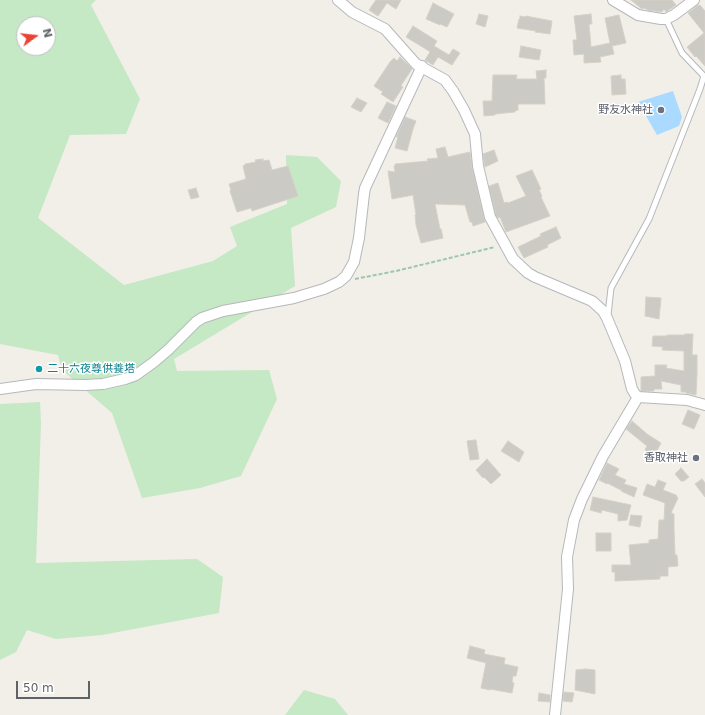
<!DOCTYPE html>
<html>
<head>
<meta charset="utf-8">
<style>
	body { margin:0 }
	#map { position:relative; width:705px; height:715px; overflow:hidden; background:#f1efe8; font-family:"DejaVu Sans",sans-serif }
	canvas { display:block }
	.north { position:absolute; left:16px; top:16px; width:40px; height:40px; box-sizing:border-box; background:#fff; border:1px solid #bfc1c3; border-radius:50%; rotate:75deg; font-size:11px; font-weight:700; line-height:16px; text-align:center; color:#5f6368 }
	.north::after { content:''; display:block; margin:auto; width:14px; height:18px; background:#ea4335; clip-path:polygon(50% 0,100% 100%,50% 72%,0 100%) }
	.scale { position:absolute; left:16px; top:681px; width:74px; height:18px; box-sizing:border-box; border:2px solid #5f6368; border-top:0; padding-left:5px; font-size:12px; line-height:14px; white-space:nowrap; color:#5f6368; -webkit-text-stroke:3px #fff; paint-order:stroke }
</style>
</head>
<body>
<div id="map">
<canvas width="705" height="715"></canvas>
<div class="north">N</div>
<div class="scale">50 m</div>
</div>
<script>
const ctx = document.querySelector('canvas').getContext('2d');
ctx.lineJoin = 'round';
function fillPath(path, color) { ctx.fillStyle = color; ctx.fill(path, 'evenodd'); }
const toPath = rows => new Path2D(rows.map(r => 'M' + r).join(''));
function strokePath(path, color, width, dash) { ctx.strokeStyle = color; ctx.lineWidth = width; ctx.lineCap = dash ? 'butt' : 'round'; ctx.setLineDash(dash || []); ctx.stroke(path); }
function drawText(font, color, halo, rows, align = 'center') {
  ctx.font = font + ' "DejaVu Sans","Noto Sans JP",sans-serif'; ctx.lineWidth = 3; ctx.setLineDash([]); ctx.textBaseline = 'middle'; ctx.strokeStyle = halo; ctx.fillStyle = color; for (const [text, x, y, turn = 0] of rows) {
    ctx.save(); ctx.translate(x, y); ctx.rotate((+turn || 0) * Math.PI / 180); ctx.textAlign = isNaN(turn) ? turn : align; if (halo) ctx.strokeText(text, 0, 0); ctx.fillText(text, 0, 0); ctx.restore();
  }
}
fillPath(toPath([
	[0,0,96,0,91,5,140,99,126,134,70,135,38,218,124,285,213,261,237,246,230,227,287,204,286,155,317,157,341,181,336,207,291,228,295,286,174,359,177,371,269,370,277,399,241,476,200,488,142,498,112,413,62,370,58,355,0,344],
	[24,24,48,24,48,48,24,48],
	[40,402,41,423,36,563,197,559,223,577,219,613,102,635,56,639,27,630,16,652,0,660,0,404],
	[304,690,335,699,348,715,285,715]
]), '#c5e8c5');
fillPath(toPath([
	[673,91,682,117,679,126,657,135,638,102]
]), '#aadaff');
const building = toPath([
	[376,0,401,0,396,9,387,3,378,16,369,10,376,0],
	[631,0,672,0,676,5,666,12,664,9,662,12,648,10,644,8,642,9,631,0],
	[433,3,454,14,447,27,440,24,440,25,426,19,433,3],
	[698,5,699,6,700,5,705,11,705,66,696,56,695,57,687,47,704,33,688,13,698,5],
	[479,14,488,16,485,27,476,24,479,14],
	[591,14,592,24,589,24,591,47,610,43,605,18,619,15,626,43,612,46,614,54,600,57,601,62,584,63,584,54,574,55,573,40,577,40,574,16,591,14],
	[520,16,525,17,526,16,531,17,552,21,550,34,535,32,536,31,517,28,519,19,520,19,520,16],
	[413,26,437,41,434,46,449,55,453,49,460,53,452,65,438,57,433,65,425,60,430,52,429,51,406,37,413,26],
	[521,46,541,50,539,60,519,57,521,46],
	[400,57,412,69,402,84,401,86,403,87,393,102,381,94,383,92,374,86,390,62,394,58,397,61,400,57],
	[546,70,546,78,544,78,545,104,518,104,518,110,515,111,515,112,495,114,495,115,484,116,483,101,492,101,493,75,517,75,516,79,537,79,536,71,546,70],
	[621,75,621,79,625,79,626,94,612,95,611,76,621,75],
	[357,98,367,103,361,112,351,107,357,98],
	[387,102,396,106,388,123,378,118,387,102],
	[405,117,416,121,413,129,407,151,395,148,398,137,396,137,397,135,405,117],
	[445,147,448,157,470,152,472,167,484,218,485,222,473,226,472,222,470,222,465,205,435,204,440,229,441,229,443,238,421,243,416,225,415,215,416,215,413,195,392,199,388,171,395,172,394,166,395,166,395,164,428,161,427,159,438,158,436,149,445,147],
	[494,150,498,161,485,167,483,154,494,150],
	[263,159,263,161,269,160,272,170,288,166,298,196,252,211,251,208,237,212,230,191,231,190,229,184,246,179,243,166,245,165,245,164,256,162,255,160,263,159],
	[532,170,541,189,539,190,542,196,541,197,550,216,506,232,500,217,498,218,496,215,489,186,498,183,504,203,507,202,508,203,526,196,516,176,532,170],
	[196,188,199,197,191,199,188,190,196,188],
	[556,227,561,238,547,245,548,247,524,258,518,247,541,236,540,234,556,227],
	[646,297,661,298,659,319,645,316,646,297],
	[685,334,693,334,692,355,697,355,697,374,696,395,686,393,686,392,681,392,681,385,661,381,662,389,654,389,654,391,641,391,641,377,655,376,655,365,667,365,666,368,684,371,684,351,662,350,663,347,652,346,653,336,667,336,667,335,685,335,685,334],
	[688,410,700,415,694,429,682,424,688,410],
	[632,421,647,434,661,443,654,456,645,450,647,446,626,429,632,421],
	[475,440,476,440,479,459,470,460,467,441,475,440],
	[508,441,524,452,519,462,501,451,508,441],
	[487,459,501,475,491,484,484,477,483,478,476,470,487,459],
	[607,463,619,469,615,475,626,480,624,484,637,488,634,497,621,491,622,488,621,490,607,483,607,484,599,480,607,463],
	[681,468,689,477,684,481,681,481,675,474,681,468],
	[702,479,705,483,705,497,695,484,702,479],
	[658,480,666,483,663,490,676,495,677,497,678,498,671,513,674,514,674,528,675,555,677,555,678,566,668,567,668,576,660,576,660,579,615,581,615,572,612,572,612,565,631,565,629,545,649,543,649,540,658,539,659,520,664,520,665,503,643,495,647,484,655,487,658,480],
	[593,497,631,505,627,520,618,521,618,514,602,510,601,513,590,510,593,497],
	[631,515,642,516,640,527,629,525,631,515],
	[596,533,611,533,611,551,596,551,596,533],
	[470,646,485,650,484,654,505,658,504,664,518,667,516,676,513,676,512,682,514,683,512,693,490,689,490,690,481,688,486,663,467,658,470,646],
	[586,669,595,670,595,694,575,690,576,670,586,669],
	[564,692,574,693,572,702,563,701,564,692],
	[539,693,550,695,550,702,538,701,539,693]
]);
fillPath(building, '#cccac5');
strokePath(building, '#d6d1c6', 1);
const lane = toPath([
	[666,19,682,53,704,76,705,77],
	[608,315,611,288,649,219,700,89,704,76]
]);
const street = toPath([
	[338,0,352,12,385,29,416,64,445,80,453,91,464,110,475,134,478,166,490,217,513,259,528,273,535,277,592,301,603,311,607,318,625,361,632,389,635,394,638,397,687,400,705,405],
	[613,0,638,15,661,19,666,19,674,15,694,0],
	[0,389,36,384,85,385,103,384,125,379,136,375,154,362,168,350,196,322,202,318,223,311,294,298,324,289,339,282,346,276,354,262,359,238,364,194,365,188,422,66],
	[555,715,568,589,567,557,574,520,582,499,603,456,638,397]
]);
strokePath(lane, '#b5b8bc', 7);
strokePath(street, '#b5b8bc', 12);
strokePath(toPath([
	[355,279,396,271,495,247]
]), '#9cc7a9', 2, [4, 2]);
strokePath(lane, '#fff', 5);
strokePath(street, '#fff', 10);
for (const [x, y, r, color] of [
	[661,110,4,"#6b7280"],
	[39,369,4,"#0f9aa8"],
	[696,458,4,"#6b7280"]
]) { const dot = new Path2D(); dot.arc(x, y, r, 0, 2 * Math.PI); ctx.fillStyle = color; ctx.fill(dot); strokePath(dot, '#fff', 1.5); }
drawText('11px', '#5b616d', '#fff', [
	["野友水神社",653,110],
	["香取神社",688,458]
], 'right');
drawText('11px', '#0d838f', '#fff', [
	["二十六夜尊供養塔",47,369]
], 'left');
</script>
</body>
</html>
